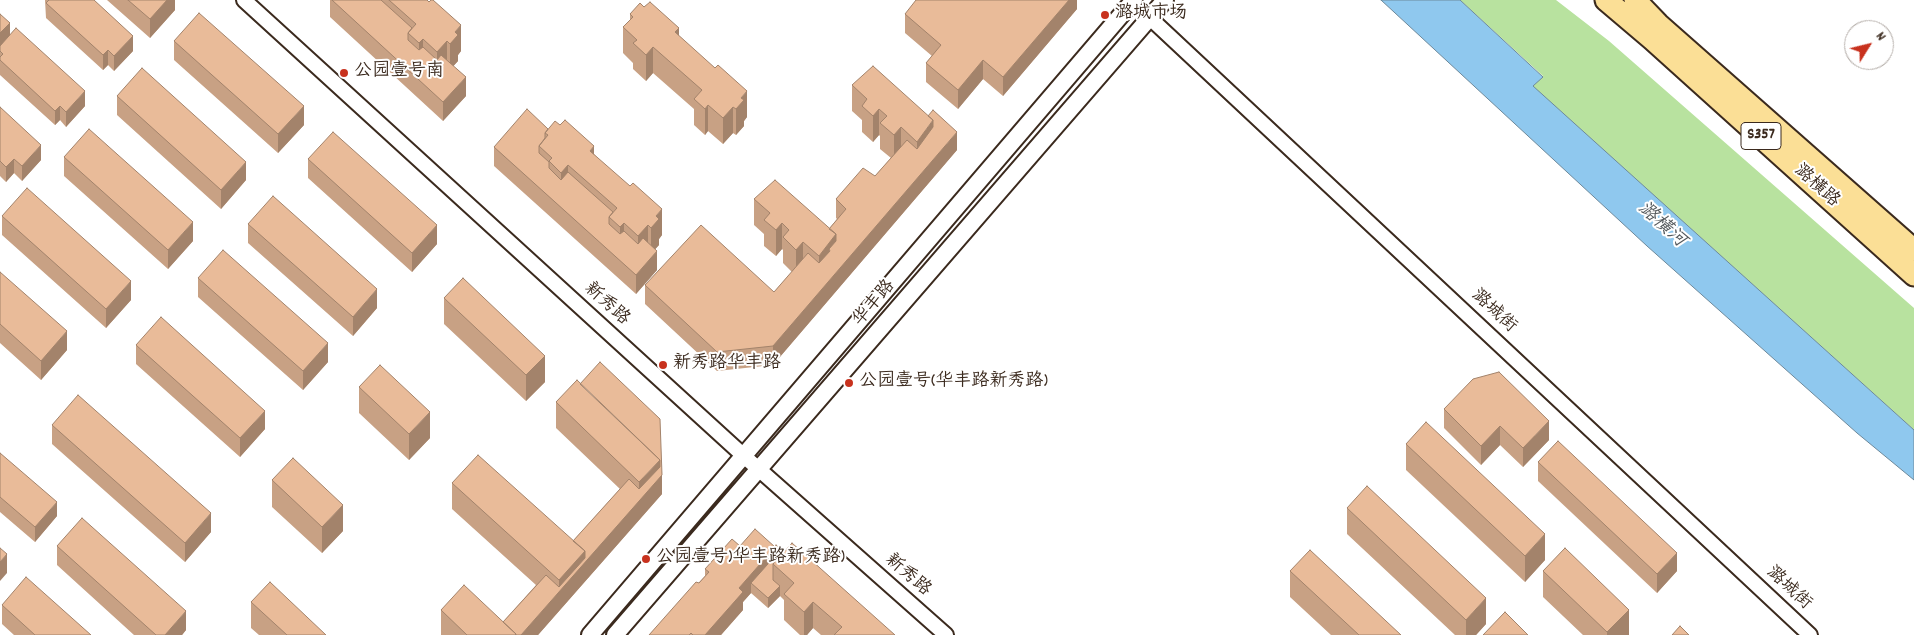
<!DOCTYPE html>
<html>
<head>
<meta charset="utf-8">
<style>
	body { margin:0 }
	#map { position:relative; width:1914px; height:635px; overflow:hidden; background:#fff; font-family:Dekko,sans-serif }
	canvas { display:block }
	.north { position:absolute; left:1844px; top:20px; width:50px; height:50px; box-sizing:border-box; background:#fff; border:1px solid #b1aaa5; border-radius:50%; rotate:54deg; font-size:14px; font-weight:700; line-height:20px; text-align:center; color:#3b2a1e }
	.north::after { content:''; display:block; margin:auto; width:18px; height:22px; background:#c8321e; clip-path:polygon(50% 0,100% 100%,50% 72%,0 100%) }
</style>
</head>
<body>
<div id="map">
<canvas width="1914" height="635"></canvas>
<div class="north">N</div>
</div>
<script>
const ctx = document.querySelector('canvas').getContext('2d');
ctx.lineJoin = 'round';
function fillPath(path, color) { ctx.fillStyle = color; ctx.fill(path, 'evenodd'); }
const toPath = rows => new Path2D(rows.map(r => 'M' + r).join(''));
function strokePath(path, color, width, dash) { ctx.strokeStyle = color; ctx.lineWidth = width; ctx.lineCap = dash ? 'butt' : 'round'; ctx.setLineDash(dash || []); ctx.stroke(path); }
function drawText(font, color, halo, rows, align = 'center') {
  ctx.font = font + ' Dekko,"LXGW WenKai TC",sans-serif'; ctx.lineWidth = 4; ctx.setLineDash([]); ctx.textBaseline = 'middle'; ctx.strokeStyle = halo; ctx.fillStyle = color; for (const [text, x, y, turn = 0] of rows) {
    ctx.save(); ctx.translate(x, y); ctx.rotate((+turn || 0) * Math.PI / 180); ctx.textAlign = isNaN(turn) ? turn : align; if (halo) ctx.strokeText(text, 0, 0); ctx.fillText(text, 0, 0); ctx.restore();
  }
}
fillPath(toPath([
	[1460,0,1556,0,1609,41,1914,308,1914,430,1532,86,1543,76]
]), '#b8e29f');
const water = toPath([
	[1381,0,1460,0,1543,77,1533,86,1914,430,1914,480,1857,433,1647,246,1381,0]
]);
fillPath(water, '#8fc8ee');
strokePath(water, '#6d899b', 1);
const minor = toPath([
	[244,0,745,457,946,635],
	[1149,17,1810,635]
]);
const tertiary = toPath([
	[590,635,1134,0],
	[615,635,1165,0]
]);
const primary = toPath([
	[1606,0,1652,39,1914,275],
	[1635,0,1658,24,1914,250]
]);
strokePath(minor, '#3b2a1e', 18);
strokePath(tertiary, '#3b2a1e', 20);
strokePath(primary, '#3b2a1e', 25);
strokePath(minor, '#fff', 14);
strokePath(tertiary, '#fff', 16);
strokePath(primary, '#fbdf96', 21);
fillPath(toPath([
	[45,0,94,0,133,51,114,71,108,65,103,70,46,18],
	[107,0,175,0,175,10,150,38],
	[330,0,427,0,461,51,458,55,458,61,453,66,466,96,443,121,330,17],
	[1077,0,1077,9,1003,96,983,79,958,109,926,82,926,63,932,56,905,33,905,14],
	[0,14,10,36,85,106,66,127,60,120,55,125,0,75],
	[630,14,679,36,747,117,744,121,744,126,736,135,733,133,723,144,708,131,705,135,694,125,694,109,653,73,646,81,633,69,633,63,623,53,623,27,630,20],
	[174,41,304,125,278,153,174,60],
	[852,85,957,150,773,365,717,371,645,304,645,285,774,292,792,272,783,263,783,250,782,249,776,256,764,246,764,234,754,225,754,199,829,229,837,219,836,218,836,199,875,176,891,158,880,149,880,136,879,135,873,142,862,132,862,120,852,111],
	[117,96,246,180,221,209,117,115],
	[0,107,41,160,22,181,14,173,6,182,0,176],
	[548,129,594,154,662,235,659,239,659,245,655,249,657,270,636,294,494,166,494,147],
	[64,157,193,241,168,269,64,176],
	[308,159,437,244,412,272,308,178],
	[2,216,131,300,106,328,2,235],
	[248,224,377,308,353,336,248,243],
	[0,272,67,350,41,380,0,343],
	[198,278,328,362,303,390,198,297],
	[444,298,545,382,526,401,444,324],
	[136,345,265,429,240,457,136,364],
	[359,387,430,438,409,460,359,413],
	[556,402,662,494,538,635,441,635,441,610,503,622,536,585,452,509,452,483,573,541,620,489,556,428],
	[1444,409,1549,440,1523,467,1500,445,1481,465,1444,428],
	[52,425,211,532,185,562,52,444],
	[1406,444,1545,560,1525,582,1406,470],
	[0,453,57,516,35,542,0,512],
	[1538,462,1677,571,1657,593,1538,481],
	[272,480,343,531,322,553,272,507],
	[1347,508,1486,624,1476,635,1455,635,1347,534],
	[57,546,186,630,182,635,134,635,57,565],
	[740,546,775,547,784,552,895,635,821,635,813,628,807,635,800,635,784,620,784,600,780,596,768,608,751,593,743,602,743,610,721,635,649,635,705,576,705,569],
	[1290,571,1401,635,1331,635,1290,597],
	[1543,571,1629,635,1583,635,1543,597],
	[251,602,326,635,259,635,251,628],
	[2,605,91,635,14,635,2,624]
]), '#c8a184');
fillPath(toPath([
	[167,0,175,0,175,10,150,38,150,19],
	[1069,0,1077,0,1077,9,1003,96,1003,77],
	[10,23,10,37,0,48,0,33],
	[461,25,461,51,458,55,458,61,450,70,450,44,455,32],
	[679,28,679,54,675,32],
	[133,36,133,51,114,71,114,56],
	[423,39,423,65,419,69,419,43],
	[447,41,447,67,437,78,437,52],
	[653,47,653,73,646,81,646,55],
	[108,50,108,65,103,70,103,55],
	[983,60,983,79,958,109,958,90],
	[466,77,466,96,443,121,443,102],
	[85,91,85,106,66,127,66,112],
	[747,91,747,117,744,121,744,126,736,135,736,109,741,98],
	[708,105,708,131,705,135,705,109],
	[60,106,60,120,55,125,55,111],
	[304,106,304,125,278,153,278,134],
	[733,107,733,133,723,144,723,118],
	[879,109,879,135,873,142,873,116],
	[933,120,933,146,917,168,917,142],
	[901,127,901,153,894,161,894,135],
	[957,132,957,150,773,365,773,346],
	[41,145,41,160,22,181,22,166],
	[594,146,594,172,590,151],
	[14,159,14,173,6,182,6,167],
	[246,162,246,180,221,209,221,190],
	[568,165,568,191,561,199,561,173],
	[662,209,662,235,659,239,659,245,651,254,651,228,656,216],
	[193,222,193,241,168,269,168,250],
	[624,223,624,250,620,253,620,227],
	[782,223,782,249,776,256,776,230],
	[437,225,437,244,412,272,412,253],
	[648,225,648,251,638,262,638,236],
	[836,234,836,260,830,251,829,249,829,268,819,282,819,256],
	[803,242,803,268,796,276,796,250],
	[657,251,657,270,636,294,636,275],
	[131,281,131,300,106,328,106,309],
	[377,289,377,308,353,336,353,317],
	[67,331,67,350,41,380,41,361],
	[328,343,328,362,303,390,303,371],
	[545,356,545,382,526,401,526,375],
	[265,411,265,429,240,457,240,438],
	[430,412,430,438,409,460,409,434],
	[1549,421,1549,440,1523,467,1523,448],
	[1500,426,1500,445,1481,465,1481,446],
	[660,460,662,475,662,494,538,635,521,635,559,592,559,580,585,551,639,500,639,482],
	[57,502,57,516,35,542,35,527],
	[343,505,343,531,322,553,322,527],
	[211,513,211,532,185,562,185,543],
	[1545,534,1545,560,1525,582,1525,556],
	[775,547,775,566,773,564,751,583,751,593,743,602,743,610,721,635,705,635,739,588],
	[1677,553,1677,571,1657,593,1657,574],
	[7,554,7,573,0,581,0,562],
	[780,586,780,596,768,608,768,598],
	[1486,598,1486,624,1476,635,1466,635,1466,620],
	[813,602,813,628,807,635,804,635,804,612],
	[1629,610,1629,635,1607,635,1607,632],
	[186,611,186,630,182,635,165,635]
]), '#a3836b');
const building = toPath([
	[49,0,94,0,133,36,114,56,108,50,103,55,46,3,49,0],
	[128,0,167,0,150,19,128,0],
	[332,0,381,0,412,28,408,33,408,40,419,50,423,47,437,60,441,55,466,77,443,102,332,0],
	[389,0,427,0,429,2,431,0,433,0,461,25,455,32,458,35,450,44,447,41,437,52,423,39,419,43,408,33,416,24,389,0],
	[916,0,1069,0,1003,77,983,60,958,90,926,63,941,45,905,14,916,0],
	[650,2,679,28,675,32,715,68,718,65,747,91,741,98,744,100,736,109,733,107,723,118,708,105,705,109,694,99,702,90,653,47,646,55,633,43,637,40,623,27,633,17,630,14,640,3,644,7,650,2],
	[199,13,304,106,278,134,174,41,199,13],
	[0,14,10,23,0,33,0,14],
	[16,28,85,91,66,112,60,106,55,111,0,60,0,57,3,54,0,51,0,46,16,28],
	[873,66,933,120,917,142,901,127,894,135,880,123,887,116,879,109,873,116,862,106,867,99,852,85,873,66],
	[142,68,246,162,221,190,117,96,142,68],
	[0,107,41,145,22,166,14,159,6,167,0,161,0,107],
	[527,109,548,129,545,133,545,138,539,146,539,153,549,162,549,168,561,180,568,172,613,212,609,217,609,224,620,234,624,231,638,244,643,238,657,251,636,275,494,147,527,109],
	[933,110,957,132,773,346,717,352,645,285,701,225,774,292,808,253,819,263,830,251,829,249,836,241,836,234,829,229,846,209,836,199,863,168,875,176,907,140,917,149,933,127,933,120,928,116,933,110],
	[565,120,594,146,590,151,630,186,633,183,662,209,656,216,659,219,651,228,648,225,638,236,624,223,620,227,609,217,617,208,568,165,561,173,549,161,552,158,539,146,548,135,545,133,555,121,560,125,565,120],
	[89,129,193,222,168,250,64,157,89,129],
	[333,132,437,225,412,253,308,159,333,132],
	[775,180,836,234,819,256,803,242,796,250,783,237,789,230,782,223,776,230,764,220,770,213,754,199,775,180],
	[27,188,131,281,106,309,2,216,27,188],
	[273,196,377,289,353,317,248,224,273,196],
	[223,250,328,343,303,371,198,278,223,250],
	[0,272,67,331,41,361,0,324,0,272],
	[463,278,545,356,526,375,444,298,463,278],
	[161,317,265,411,240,438,136,345,161,317],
	[600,362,660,419,662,475,521,635,516,635,516,634,503,622,546,575,559,587,585,558,585,551,573,541,629,479,639,489,660,467,660,460,580,384,600,362],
	[380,365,430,412,409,434,359,387,380,365],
	[1499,372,1549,421,1523,448,1500,426,1481,446,1444,409,1473,379,1499,372],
	[577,380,660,460,639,482,556,402,577,380],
	[78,395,211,513,185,543,52,425,78,395],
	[1426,422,1545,534,1525,556,1406,444,1426,422],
	[1558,441,1677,553,1657,574,1538,462,1558,441],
	[0,453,57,502,35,527,0,497,0,453],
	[478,455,585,551,559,580,452,483,478,455],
	[293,458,343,505,322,527,272,480,293,458],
	[1367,486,1486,598,1466,620,1347,508,1367,486],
	[82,518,186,611,165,635,156,635,57,546,82,518],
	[755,529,775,547,739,588,743,592,705,635,693,635,691,633,689,635,649,635,696,582,699,583,709,572,705,569,732,539,740,546,755,529],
	[792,543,895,635,834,635,842,627,813,602,804,612,784,594,794,583,773,564,792,543],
	[776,545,784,552,773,564,773,580,780,586,768,598,751,583,775,556,775,547,770,552,776,545],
	[0,548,7,554,0,562,0,548],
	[1565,548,1629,610,1607,632,1543,571,1565,548],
	[1310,550,1401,635,1359,635,1290,571,1310,550],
	[26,577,91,635,35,635,2,605,26,577],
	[270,582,326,635,287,635,251,602,270,582],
	[464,585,516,634,515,635,467,635,441,610,464,585],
	[1505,612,1528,635,1483,635,1505,612],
	[1680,626,1689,635,1672,635,1680,626]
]);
fillPath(building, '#e9bb99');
strokePath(building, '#a3836b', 1);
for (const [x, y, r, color] of [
	[1105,15,5,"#c8321e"],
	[344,73,5,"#c8321e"],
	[663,365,5,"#c8321e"],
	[849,383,5,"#c8321e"],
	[646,559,5,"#c8321e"]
]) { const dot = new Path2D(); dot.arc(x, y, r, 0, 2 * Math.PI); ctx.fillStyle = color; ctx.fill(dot); strokePath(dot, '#fff', 2); }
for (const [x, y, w] of [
	[1761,136,40]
]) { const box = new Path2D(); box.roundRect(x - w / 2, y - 13.5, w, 27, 4); ctx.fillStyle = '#fff'; ctx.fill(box); strokePath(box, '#3b2a1e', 1); }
drawText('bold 16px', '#3b2a1e', null, [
	["S357",1761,136]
]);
drawText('18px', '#3b2a1e', '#fff', [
	["潞城市场",1115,15],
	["公园壹号南",354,73],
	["新秀路华丰路",673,365],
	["公园壹号(华丰路新秀路)",859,383],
	["公园壹号)华丰路新秀路)",656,559]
], 'left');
drawText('18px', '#3b2a1e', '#fff', [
	["潞横路",1816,187,42],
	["华丰路",875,304,-49],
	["新秀路",606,305,42],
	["潞城街",1493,312,43],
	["新秀路",907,576,41],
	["潞城街",1788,589,43]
]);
drawText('italic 19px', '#54595c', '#fff', [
	["潞横河",1661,226,42]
]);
</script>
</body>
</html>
